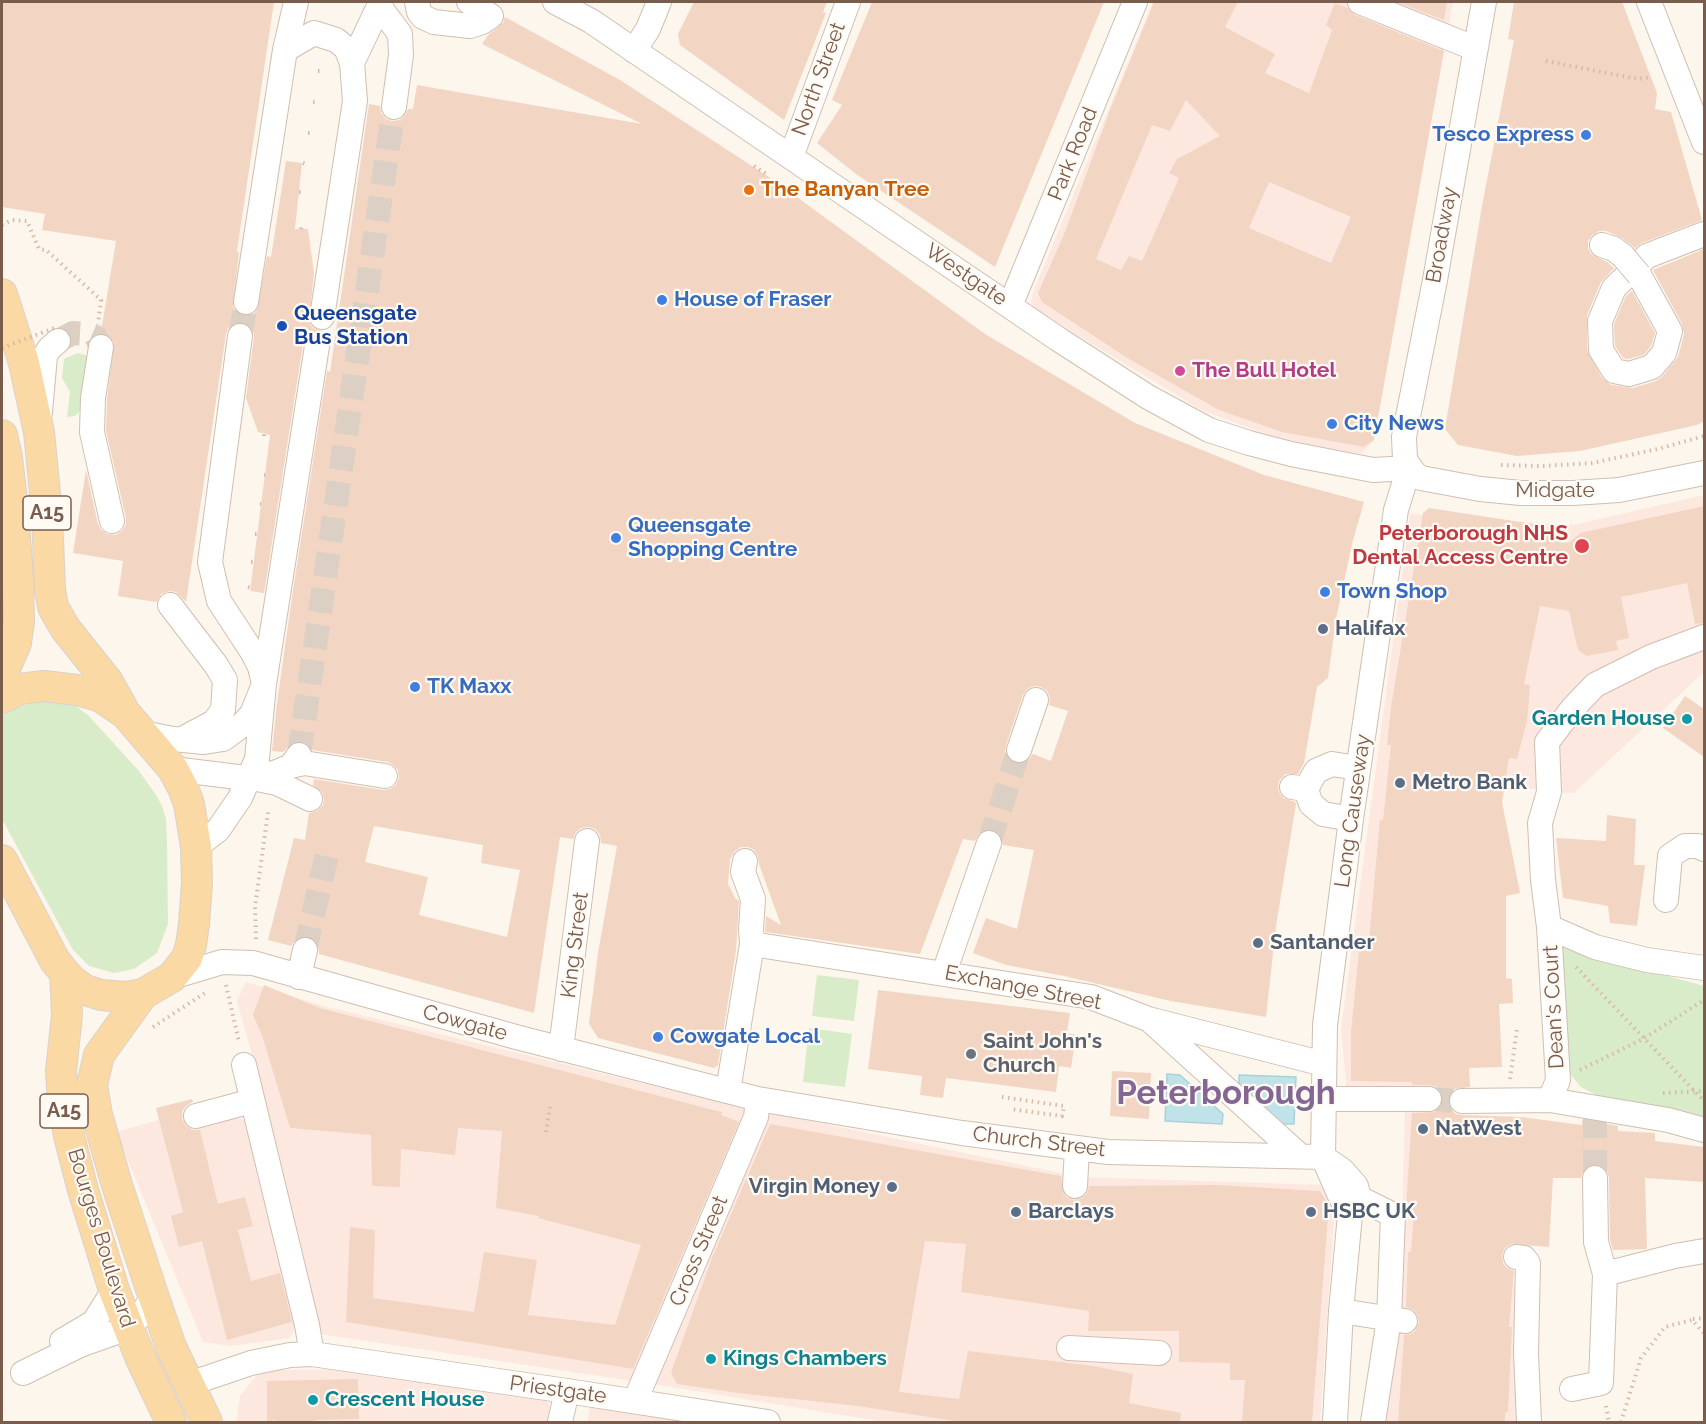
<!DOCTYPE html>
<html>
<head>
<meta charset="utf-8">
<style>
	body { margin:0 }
	#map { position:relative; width:1706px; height:1424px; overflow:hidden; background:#fdf6ec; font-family:Raleway,sans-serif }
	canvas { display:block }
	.frame { position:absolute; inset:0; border:3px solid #7a5c4d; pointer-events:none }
</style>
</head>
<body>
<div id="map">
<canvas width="1706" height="1424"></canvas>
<div class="frame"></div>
</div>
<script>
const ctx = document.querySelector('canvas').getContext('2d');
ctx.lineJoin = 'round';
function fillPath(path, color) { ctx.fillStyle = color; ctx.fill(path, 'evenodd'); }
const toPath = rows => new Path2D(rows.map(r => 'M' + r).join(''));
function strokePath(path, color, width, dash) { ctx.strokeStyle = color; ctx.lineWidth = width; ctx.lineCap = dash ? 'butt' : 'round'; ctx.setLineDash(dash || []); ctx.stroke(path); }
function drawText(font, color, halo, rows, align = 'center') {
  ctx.font = font + ' Raleway,sans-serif'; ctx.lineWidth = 4.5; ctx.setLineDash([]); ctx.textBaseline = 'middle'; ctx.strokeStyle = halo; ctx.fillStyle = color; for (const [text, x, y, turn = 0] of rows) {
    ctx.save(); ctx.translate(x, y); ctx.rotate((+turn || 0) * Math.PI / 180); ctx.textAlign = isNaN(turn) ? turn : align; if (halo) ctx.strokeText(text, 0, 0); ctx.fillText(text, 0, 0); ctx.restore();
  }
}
fillPath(toPath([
	[1153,2,1453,2,1373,442,1360,454,1277,438,1203,411,1031,307,1032,295],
	[1704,495,1704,672,1574,793,1549,792,1459,776,1433,1058,1432,1277,1521,1283,1520,1422,1383,1422,1403,1195,1405,1095,1347,1092,1341,1029,1410,514,1573,525],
	[246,982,320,1005,724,1103,1080,1177,1325,1185,1335,1204,1320,1422,885,1422,665,1386,320,1334,262,1091,237,1001],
	[211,1105,228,1116,245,1120,296,1327,290,1338,230,1346,203,1342,116,1132],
	[388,1369,544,1394,555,1418,554,1422,236,1422,240,1396,261,1370],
	[591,1402,720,1422,587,1422]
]), '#fde8e0');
fillPath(toPath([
	[78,353,89,356,81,410,75,416,67,417,70,392,62,378,64,359],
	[41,701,73,704,88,715,139,771,156,795,162,806,166,819,167,843,168,924,157,953,134,969,114,973,89,966,73,950,2,819,2,715,21,706],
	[1563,947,1704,986,1704,1130,1619,1107,1581,1087,1560,1062,1558,952],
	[817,975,859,980,854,1021,812,1016],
	[809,1028,852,1034,845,1087,803,1082]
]), '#d8ecc9');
const water = toPath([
	[1167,1074,1180,1075,1223,1114,1222,1124,1165,1121,1167,1074],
	[1239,1075,1296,1077,1294,1124,1282,1124,1239,1085,1239,1075]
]);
fillPath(water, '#bfe3e8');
strokePath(water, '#a5d3da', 1.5);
fillPath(toPath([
	[2,2,274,2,237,251,239,252,233,307,238,313,244,316,252,315,257,310,267,256,271,257,286,161,302,163,295,229,308,229,314,273,309,322,313,328,322,331,322,333,311,333,306,338,303,344,264,593,250,591,270,435,258,432,246,398,254,337,253,330,248,324,242,322,234,323,228,328,226,334,186,602,176,592,169,591,161,594,156,602,118,596,123,561,73,553,86,470,98,524,101,530,107,534,116,535,122,531,126,525,126,518,106,431,107,399,114,342,107,335,108,332,101,332,116,241,42,230,45,214,2,207],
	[694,2,827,2,823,12,826,13,784,120,680,45,678,34],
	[872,2,1104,2,995,267,856,174,817,143,842,105,832,100],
	[1154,2,1238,2,1225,27,1275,54,1265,73,1309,93,1332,30,1326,25,1335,3,1348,8,1355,15,1444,51,1374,440,1364,447,1282,432,1219,410,1129,359,1042,302,1038,293,1065,232,1110,110],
	[1186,100,1220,136,1177,159,1169,173,1179,178,1142,261,1129,256,1121,270,1096,259,1152,125,1170,131],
	[1269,182,1351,217,1331,263,1249,228],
	[1397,2,1447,2,1444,20],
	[1514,2,1622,2,1657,93,1655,109,1671,112,1702,220,1642,243,1635,248,1622,238,1606,231,1599,231,1592,235,1588,241,1588,248,1591,254,1607,262,1614,268,1601,282,1587,315,1587,350,1602,378,1611,385,1633,388,1656,381,1662,377,1678,357,1684,334,1682,324,1653,270,1704,249,1704,421,1697,425,1580,451,1517,456,1458,445,1445,429,1482,206,1514,40,1508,39],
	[505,17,620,80,772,179,985,334,1135,423,1264,475,1364,502,1352,544,1336,619,1328,678,1317,687,1304,763,1298,774,1286,774,1280,779,1278,784,1279,792,1283,798,1295,802,1296,804,1276,926,1266,1017,1171,1001,1064,976,1006,965,973,953,986,918,1017,929,1034,850,1003,845,1000,834,993,829,987,829,980,832,975,841,963,839,920,954,765,932,766,916,781,925,759,864,758,856,754,850,748,847,741,847,735,851,730,859,728,884,735,898,739,901,736,951,718,1065,714,1068,598,1038,589,1024,598,953,617,846,601,843,600,835,595,829,589,827,581,828,576,832,573,839,560,837,534,1013,319,954,318,945,315,940,309,936,300,937,295,940,291,946,268,940,294,838,305,840,309,813,317,811,323,805,324,799,322,792,313,785,314,779,383,790,390,789,396,785,399,778,398,770,393,765,388,762,312,750,308,744,301,741,293,742,283,752,272,751,277,703,292,597,327,371,330,372,369,104,380,106,381,113,386,119,392,121,399,120,405,116,408,109,413,109,417,85,642,124,482,44,488,35,503,23],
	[1034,686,1041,687,1047,691,1050,698,1049,705,1068,711,1051,761,1033,754,1028,761,1022,764,1015,764,1008,759,1005,752,1006,745,1023,695,1027,689],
	[374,826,483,845,481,863,520,870,507,937,419,915,428,877,365,862],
	[1632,291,1655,333,1651,346,1644,355,1628,359,1623,358,1615,346,1614,324,1626,296],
	[1704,506,1704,623,1695,624,1687,583,1621,597,1629,638,1616,641,1618,650,1587,656,1578,650,1569,611,1540,606,1524,684,1530,685,1527,721,1517,759,1509,758,1502,802,1520,893,1506,896,1506,978,1512,979,1513,1003,1499,1004,1502,1067,1469,1068,1470,1087,1454,1089,1450,1094,1448,1101,1450,1109,1456,1114,1462,1115,1521,1117,1582,1125,1582,1120,1618,1126,1618,1131,1655,1133,1655,1141,1704,1147,1704,1182,1645,1178,1647,1249,1613,1250,1610,1240,1609,1178,1607,1170,1601,1165,1594,1164,1587,1166,1583,1171,1581,1178,1553,1178,1549,1247,1511,1244,1505,1248,1502,1255,1503,1263,1507,1268,1514,1271,1509,1327,1512,1327,1508,1412,1505,1413,1505,1422,1398,1422,1404,1335,1411,1334,1416,1330,1419,1323,1418,1316,1414,1310,1406,1307,1408,1252,1411,1252,1414,1210,1406,1209,1412,1113,1436,1112,1441,1107,1443,1098,1441,1091,1437,1087,1430,1085,1412,1085,1412,1082,1351,1081,1351,1032,1359,951,1368,951,1380,819,1383,820,1391,745,1387,745,1391,707,1423,513,1429,508,1540,525,1551,540,1568,543,1581,533],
	[1685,696,1704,709,1704,757,1663,728],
	[1607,815,1636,819,1634,865,1645,865,1637,926,1610,923,1608,906,1563,898,1556,838,1606,841],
	[264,985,320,1008,706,1108,722,1112,721,1115,739,1122,633,1369,346,1322,350,1227,375,1230,373,1298,474,1312,484,1252,537,1260,528,1315,615,1325,641,1245,538,1218,539,1216,496,1208,502,1131,458,1128,455,1155,401,1149,400,1187,372,1186,371,1135,290,1128,262,1035,253,1015],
	[878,990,1070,1013,1067,1033,1076,1035,1071,1068,1059,1066,1056,1092,946,1078,943,1098,920,1095,922,1076,868,1069],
	[1112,1071,1151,1073,1149,1119,1110,1116],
	[192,1099,193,1102,186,1106,182,1112,182,1119,186,1126,193,1130,200,1130,218,1204,245,1197,253,1226,238,1230,251,1281,280,1273,292,1322,227,1340,202,1241,179,1247,171,1216,183,1212,156,1108],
	[770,1124,1061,1176,1063,1193,1067,1198,1074,1200,1081,1199,1087,1194,1089,1186,1218,1185,1320,1191,1329,1205,1312,1422,1242,1422,1245,1380,1230,1380,1230,1363,1179,1362,1179,1331,1088,1331,1089,1311,961,1292,966,1244,925,1241,899,1392,959,1399,968,1351,1094,1366,1133,1374,1129,1403,1181,1413,1180,1422,961,1422,858,1406,738,1393,677,1384,671,1373,712,1258],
	[358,1379,359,1419,315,1420,315,1422,276,1422,276,1420,267,1421,267,1381]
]), '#f3d5c3');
strokePath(toPath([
	[240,336,246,302],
	[58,341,73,333,89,334,96,337,101,347],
	[299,755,394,107],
	[989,843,1019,750],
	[305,950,329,846],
	[1429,1099,1462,1101],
	[1595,1114,1595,1178]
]), '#dcd0c4', 24, [24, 12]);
const minor = toPath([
	[417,2,419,12,423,17,434,22,470,26,482,22,491,16,469,2],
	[555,2,591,21,1058,339,1148,397,1209,430,1249,443,1291,454,1373,470,1409,468],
	[1360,2,1474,48],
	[1484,2,1435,280,1404,437,1405,460,1415,474,1421,478,1480,489,1521,493,1573,493,1619,490,1704,473],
	[1649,2,1704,142],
	[379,6,400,34,401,55,394,107],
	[285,50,314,33,336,40,346,48,352,63,355,101,322,317],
	[634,51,648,29,659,2],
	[352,63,381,2],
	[791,157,848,2],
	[1602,245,1614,249,1623,256],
	[1639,275,1670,331,1664,353,1652,367,1629,374,1614,371,1601,350,1600,321,1614,288,1647,256,1704,234],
	[246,302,285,50,296,2],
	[1010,306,1135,2],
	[101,347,93,398,92,432,112,521],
	[40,412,45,356,49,349,58,341],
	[170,605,216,665,225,680,223,710,214,722,184,738],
	[143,733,173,739,204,742,223,739,242,725,252,714,264,684,260,667,253,653,219,601,210,562,240,336],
	[1019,750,1036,700],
	[291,766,304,763,385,776],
	[173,769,254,779,277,772,291,766,299,755],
	[257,779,277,783,310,799],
	[1292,787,1306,789,1316,771,1332,764,1358,768],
	[1306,789,1311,804,1323,814,1351,819],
	[196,847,218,830,240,798,257,759,264,684,317,346],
	[1666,900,1670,856,1685,846,1698,846,1704,849],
	[1549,927,1595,947,1647,960,1704,968],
	[752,944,1091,997,1148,1019,1324,1064],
	[944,973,989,843],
	[172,977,222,962,253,963,516,1037,758,1099,962,1133,1108,1152,1323,1157],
	[299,977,305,950],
	[1152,1022,1300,1156],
	[561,1049,587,841],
	[244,1065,307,1325,312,1354],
	[728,1091,752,944,751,929,753,899,743,872,745,861],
	[1324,1099,1429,1099],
	[1550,1100,1558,1080,1549,927,1543,880,1540,823,1549,792,1547,742,1573,708,1595,685,1651,657,1704,637],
	[1462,1101,1550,1100,1668,1120,1704,1130],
	[196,1116,252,1101],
	[1327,1160,1342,1170,1356,1186,1359,1198,1351,1204,1341,1311,1335,1422],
	[1595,1178,1596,1242,1605,1274,1675,1256,1704,1251],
	[1075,1186,1077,1148],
	[1359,1198,1393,1215,1389,1319,1373,1422],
	[1351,1204,1341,1198,1323,1157,1325,1025,1351,819,1396,510,1409,468],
	[1516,1257,1524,1258,1528,1263,1526,1353,1529,1422],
	[1341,1311,1405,1321],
	[62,1341,94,1322,114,1290],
	[1069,1348,1159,1353],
	[23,1373,80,1345,128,1328,142,1314,154,1295],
	[189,1384,251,1363,290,1355,312,1354,567,1391,768,1422],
	[1572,1389,1601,1383,1605,1274],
	[635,1401,756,1117,758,1099],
	[560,1422,567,1391]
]);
const major = toPath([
	[2,294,24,363,39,432,47,514,50,590,53,607,65,628,108,682,123,709],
	[2,435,7,457,13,509,18,579,19,621,16,643,2,675],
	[2,698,20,689,44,686,77,690,101,697,126,714,173,769,183,788,189,804,196,847,197,883,194,924,191,945,187,958,172,977,143,994,126,997,101,995,85,990,71,980,55,961,2,860],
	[65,973,67,1015,61,1071,63,1103,69,1136,83,1190,114,1290,141,1359,171,1422],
	[143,994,99,1055,92,1085,97,1115,117,1185,150,1286,171,1347,207,1422]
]);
strokePath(minor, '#d1beb0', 26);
strokePath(major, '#dad1cd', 32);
strokePath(toPath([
	[1546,61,1638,79,1652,77],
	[318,71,321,71],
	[313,102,316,102],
	[308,133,311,133],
	[303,163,306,164],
	[754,166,768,175],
	[299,192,302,192],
	[2,225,12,220,27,221,39,249,46,250,101,300,98,324],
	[301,229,302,224],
	[264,436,264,434],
	[1501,465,1541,466,1592,463,1658,449,1704,436],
	[264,475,265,475],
	[260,504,261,504],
	[255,534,257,534],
	[251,562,254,562],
	[248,587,251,588],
	[256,939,255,907,268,812],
	[1576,967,1704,1101],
	[226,985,239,1042],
	[153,1027,205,993],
	[1580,1070,1643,1039,1704,1000],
	[1510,1079,1517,1028],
	[1663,1093,1704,1091],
	[1002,1097,1064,1106,1062,1116,1010,1109],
	[546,1132,550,1107],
	[1693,1319,1704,1318],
	[1606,1406,1609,1422],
	[1621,1422,1641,1358,1665,1327,1692,1320,1704,1333]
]), '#d9b8a5', 4, [1.5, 4.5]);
strokePath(minor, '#fff', 24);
strokePath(major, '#fbd9a5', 30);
const minorBridge = toPath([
	[1623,256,1639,275]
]);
strokePath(minorBridge, '#d1beb0', 26, []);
strokePath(toPath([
	[2,348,57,327]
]), '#d9b8a5', 4, [1.5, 4.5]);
strokePath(minorBridge, '#fff', 24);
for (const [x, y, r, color] of [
	[1586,135,6,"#3f7fe0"],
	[749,190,6,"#e8710a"],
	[662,300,6,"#3f7fe0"],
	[282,326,6,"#1a4fb4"],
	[1180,371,6,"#d1479c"],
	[1332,424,6,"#3f7fe0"],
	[616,538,6,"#3f7fe0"],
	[1582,546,8,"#e0444e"],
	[1325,592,6,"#3f7fe0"],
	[1323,629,6,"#5c6f8a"],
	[415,687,6,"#3f7fe0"],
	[1687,719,6,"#0f9aa8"],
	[1400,783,6,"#5c6f8a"],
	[1258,943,6,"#5c6f8a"],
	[658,1037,6,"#3f7fe0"],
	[971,1054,6,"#6b7280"],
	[1423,1129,6,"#5c6f8a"],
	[892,1187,6,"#5c6f8a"],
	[1016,1212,6,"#5c6f8a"],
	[1311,1212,6,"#5c6f8a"],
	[711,1359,6,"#0f9aa8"],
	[313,1400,6,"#0f9aa8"]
]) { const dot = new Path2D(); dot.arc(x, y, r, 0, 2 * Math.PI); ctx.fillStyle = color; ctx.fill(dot); strokePath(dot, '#fffaf3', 2); }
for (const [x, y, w] of [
	[47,513,48],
	[64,1111,48]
]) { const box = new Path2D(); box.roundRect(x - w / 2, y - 17, w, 34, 4.5); ctx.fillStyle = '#fffaf3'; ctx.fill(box); strokePath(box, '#7a5c4d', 1.5); }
drawText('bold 20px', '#7a5c4d', null, [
	["A15",47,513],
	["A15",64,1111]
]);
drawText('21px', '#7a5c4d', '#fffaf3', [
	["North Street",819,79,-70],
	["Park Road",1073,154,-68],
	["Broadway",1442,235,-80],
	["Westgate",966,275,34],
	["Midgate",1555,491],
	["Long Causeway",1353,811,-82],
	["King Street",575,945,-83],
	["Exchange Street",1023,988,11],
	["Dean's Court",1554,1007,-93],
	["Cowgate",465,1023,15],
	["Church Street",1039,1142,7],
	["Bourges Boulevard",101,1238,73],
	["Cross Street",699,1251,-67],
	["Priestgate",558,1390,8]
]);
drawText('bold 21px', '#366cbe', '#fffaf3', [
	["Tesco Express",1574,135,"right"],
	["House of Fraser",674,300],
	["City News",1344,424],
	["Queensgate",628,526],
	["Shopping Centre",628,550],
	["Town Shop",1337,592],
	["TK Maxx",427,687],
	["Cowgate Local",670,1037]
], 'left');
drawText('bold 21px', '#c56008', '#fffaf3', [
	["The Banyan Tree",761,190]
], 'left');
drawText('bold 21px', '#164399', '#fffaf3', [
	["Queensgate",294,314],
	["Bus Station",294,338]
], 'left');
drawText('bold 21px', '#b23c85', '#fffaf3', [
	["The Bull Hotel",1192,371]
], 'left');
drawText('bold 21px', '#be3a42', '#fffaf3', [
	["Peterborough NHS",1568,534],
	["Dental Access Centre",1568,558]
], 'right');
drawText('bold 21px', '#4e5e75', '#fffaf3', [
	["Halifax",1335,629],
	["Metro Bank",1412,783],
	["Santander",1270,943],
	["NatWest",1435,1129],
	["Virgin Money",880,1187,"right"],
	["Barclays",1028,1212],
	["HSBC UK",1323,1212]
], 'left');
drawText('bold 21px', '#0d838f', '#fffaf3', [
	["Garden House",1675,719,"right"],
	["Kings Chambers",723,1359],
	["Crescent House",325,1400]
], 'left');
drawText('bold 21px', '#5b616d', '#fffaf3', [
	["Saint John's",983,1042],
	["Church",983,1066]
], 'left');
drawText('bold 33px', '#846695', '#fffaf3', [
	["Peterborough",1226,1094]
]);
</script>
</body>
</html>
